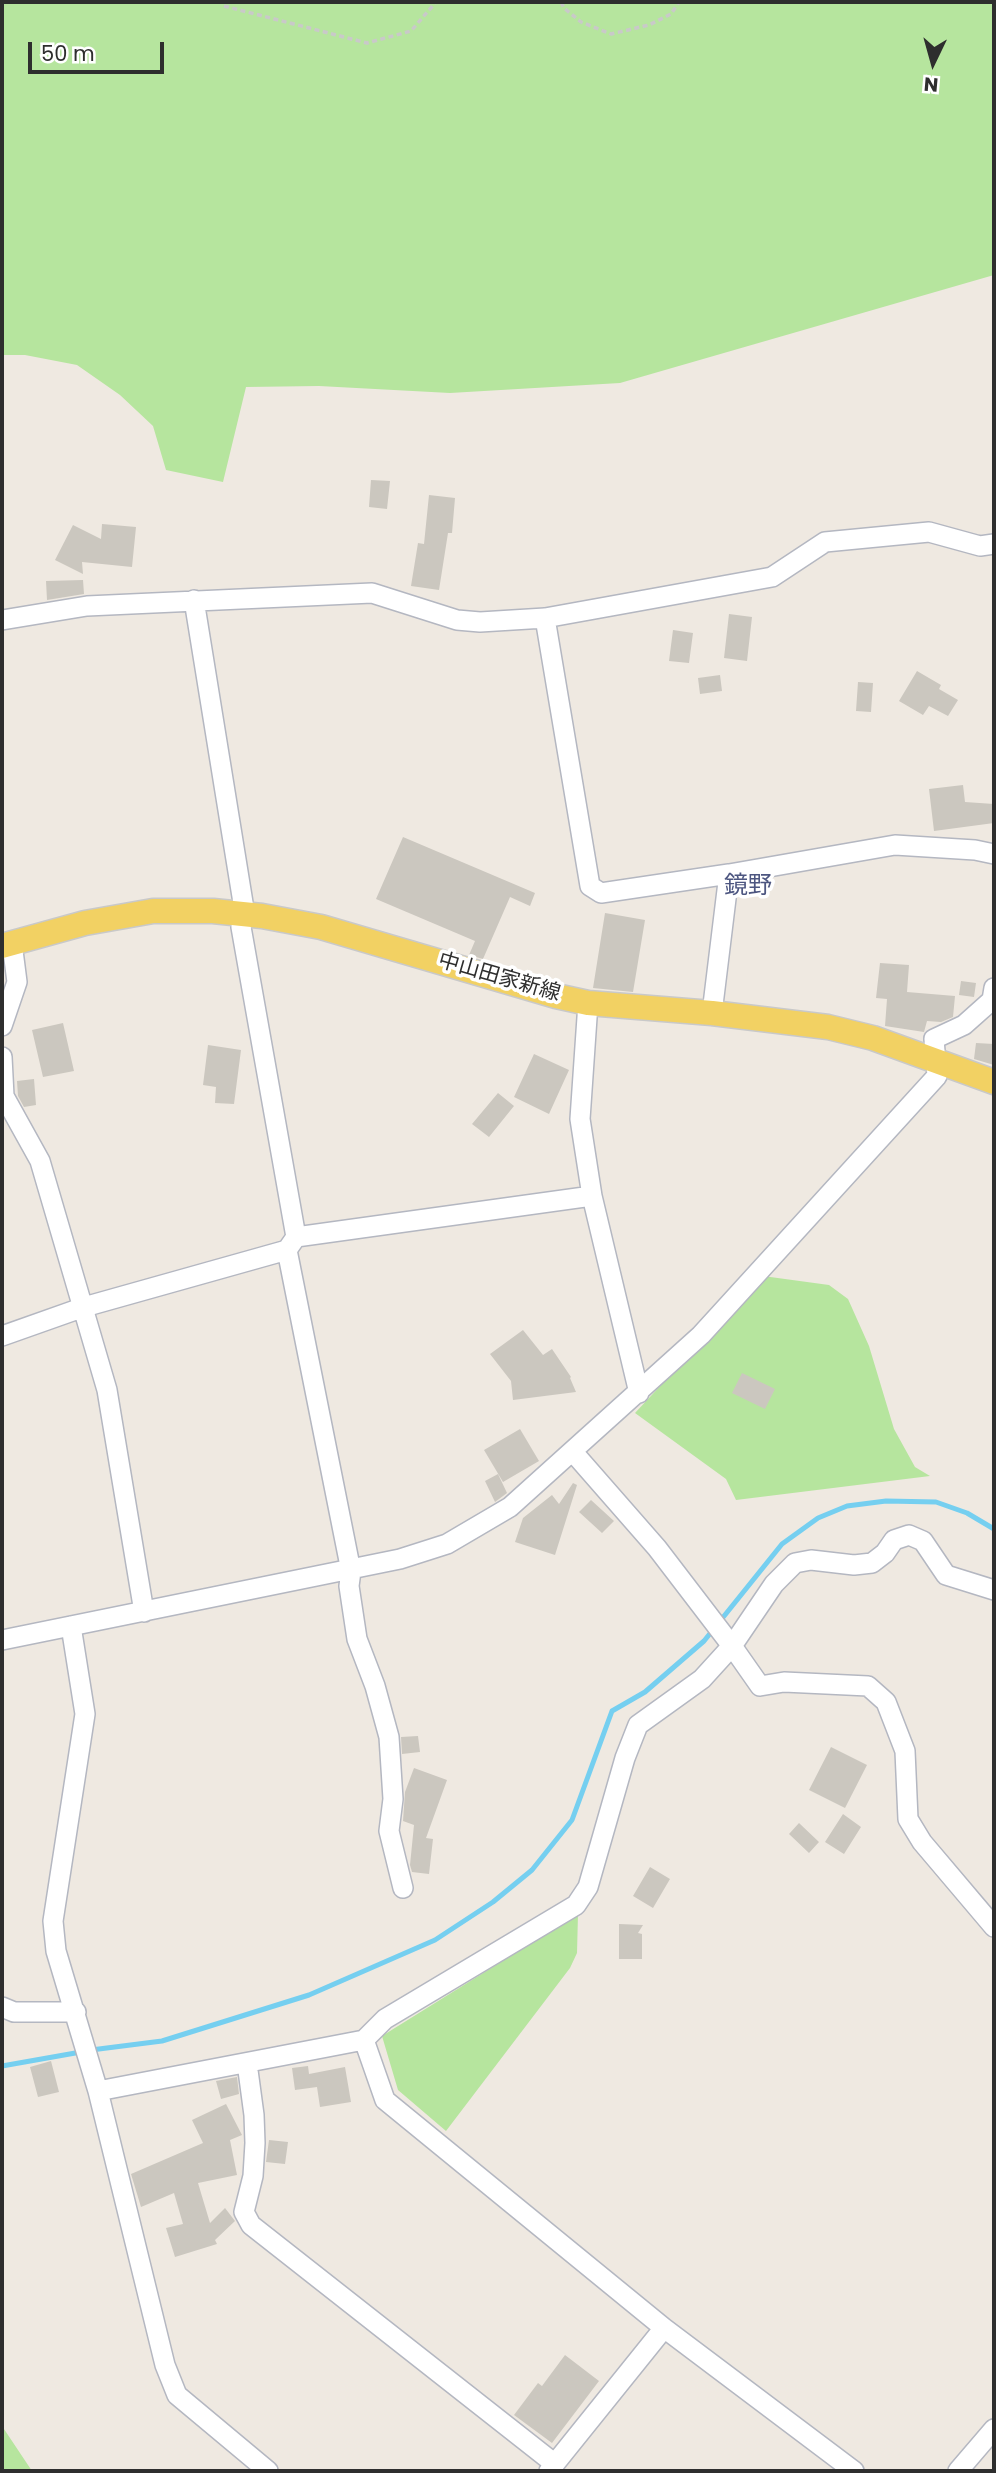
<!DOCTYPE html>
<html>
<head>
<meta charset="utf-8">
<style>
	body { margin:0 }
	#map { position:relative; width:996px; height:2473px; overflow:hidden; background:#efe9e1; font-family:Poppins,sans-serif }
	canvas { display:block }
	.frame { position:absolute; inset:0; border:4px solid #2e2e2e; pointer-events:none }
	.north { position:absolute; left:898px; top:28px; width:70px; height:70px; -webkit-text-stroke:5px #fff; paint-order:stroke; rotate:185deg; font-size:19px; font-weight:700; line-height:28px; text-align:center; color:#2e2e2e }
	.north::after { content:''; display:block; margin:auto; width:24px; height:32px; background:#2e2e2e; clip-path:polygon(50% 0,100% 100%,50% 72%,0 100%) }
	.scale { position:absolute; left:28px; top:42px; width:136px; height:32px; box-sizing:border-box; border:4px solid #2e2e2e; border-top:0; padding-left:9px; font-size:21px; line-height:24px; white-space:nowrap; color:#2e2e2e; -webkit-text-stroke:5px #fff; paint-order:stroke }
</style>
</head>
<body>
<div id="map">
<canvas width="996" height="2473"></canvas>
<div class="frame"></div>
<div class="north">N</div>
<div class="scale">50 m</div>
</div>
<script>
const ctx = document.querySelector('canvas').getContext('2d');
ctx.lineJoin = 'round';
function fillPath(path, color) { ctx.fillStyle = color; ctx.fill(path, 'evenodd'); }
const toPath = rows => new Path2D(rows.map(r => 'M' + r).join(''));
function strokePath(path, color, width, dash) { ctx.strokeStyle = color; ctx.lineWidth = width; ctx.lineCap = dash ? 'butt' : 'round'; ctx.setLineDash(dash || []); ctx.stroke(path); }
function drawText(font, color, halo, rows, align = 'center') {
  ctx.font = font + ' Poppins,"Noto Sans JP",sans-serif'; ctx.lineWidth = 7; ctx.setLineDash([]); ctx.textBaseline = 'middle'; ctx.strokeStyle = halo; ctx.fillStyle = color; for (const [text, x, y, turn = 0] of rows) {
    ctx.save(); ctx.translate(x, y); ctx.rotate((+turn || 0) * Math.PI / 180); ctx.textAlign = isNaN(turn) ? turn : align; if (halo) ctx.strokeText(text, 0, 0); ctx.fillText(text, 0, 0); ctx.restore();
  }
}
fillPath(toPath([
	[2,2,994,2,994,275,620,383,450,393,319,386,246,387,223,482,166,470,153,426,120,395,77,365,25,355,2,355],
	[763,1276,829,1285,848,1299,869,1346,894,1429,915,1467,930,1476,736,1500,726,1479,635,1413],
	[578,1914,577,1953,570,1968,446,2131,398,2090,382,2036],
	[2,2426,32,2471,2,2471]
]), '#b6e59e');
strokePath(toPath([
	[91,2050,162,2041,309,1995,435,1940,493,1902,532,1870,572,1820,612,1711,645,1692,704,1641,782,1544,818,1518,847,1506,886,1501,936,1502,967,1513,994,1529],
	[2,2066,81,2052]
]), '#75cff0', 5);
fillPath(toPath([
	[371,480,390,481,387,509,369,507],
	[429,495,455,498,452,533,448,533,439,590,411,586,418,543,424,544],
	[102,524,136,527,132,567,82,562,83,574,55,560,73,525,101,539],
	[83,580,84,594,47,600,46,581],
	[729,614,752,617,747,661,724,658],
	[673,630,693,633,689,663,669,661],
	[917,671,941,685,939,689,958,700,948,716,929,706,923,715,899,701],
	[720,675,722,691,700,694,698,678],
	[858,682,873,683,871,712,856,711],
	[963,785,965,802,994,804,994,823,934,831,929,789],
	[403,837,535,893,530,906,510,897,483,959,469,955,475,941,376,899],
	[605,913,645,920,633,992,593,988],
	[880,963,909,965,907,992,955,996,953,1017,941,1022,927,1021,924,1032,885,1026,887,999,876,998],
	[961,981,976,983,974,997,959,995],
	[63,1023,74,1071,43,1077,32,1030],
	[976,1043,994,1044,994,1065,974,1059],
	[208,1045,241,1050,234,1104,215,1103,216,1087,203,1085],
	[534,1054,569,1070,549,1114,514,1097],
	[34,1079,36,1105,24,1107,18,1096,17,1081],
	[498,1093,514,1106,489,1137,472,1124],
	[523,1330,543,1355,552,1349,571,1377,570,1378,576,1392,513,1400,511,1381,490,1354],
	[742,1373,775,1389,765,1409,732,1393],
	[520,1429,539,1461,503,1482,484,1450],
	[498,1474,507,1493,495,1502,485,1481],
	[573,1483,577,1485,555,1555,515,1542,523,1518,552,1495,559,1504],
	[591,1500,614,1521,602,1533,579,1512],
	[418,1736,420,1752,402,1754,401,1737],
	[831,1747,867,1765,845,1808,809,1790],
	[414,1768,447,1780,426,1838,433,1839,429,1874,412,1872,410,1865,414,1825,403,1821,405,1792],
	[843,1814,861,1827,844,1854,825,1842],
	[799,1823,819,1842,809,1853,789,1834],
	[650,1867,670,1879,653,1908,633,1896],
	[619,1924,643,1925,638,1933,642,1934,642,1959,619,1959],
	[51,2061,59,2092,38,2097,30,2067],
	[308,2066,309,2074,345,2067,351,2102,320,2107,317,2087,295,2090,292,2068],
	[237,2077,239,2094,221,2099,216,2081],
	[226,2104,242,2135,230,2140,237,2175,198,2183,210,2223,225,2208,235,2221,215,2240,217,2244,175,2257,166,2228,183,2224,174,2193,141,2207,131,2174,203,2143,192,2120],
	[269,2140,288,2142,285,2164,266,2162],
	[565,2355,599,2381,552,2443,514,2415,538,2383,542,2386]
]), '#cbc7bf');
const minor = toPath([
	[194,600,245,915,241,927,296,1237],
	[545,618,590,886,601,893,729,874],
	[2,620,87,606,372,593,457,620,480,622,545,618,772,577,825,542,929,532,980,546,994,544],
	[588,1003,580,1119,592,1196,639,1393],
	[712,1013,729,874,895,845,975,850,994,854],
	[2,1026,17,982,12,943],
	[2,1057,4,1096,40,1161,107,1390,144,1612],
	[287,1250,351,1571,349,1586,357,1639,375,1686,389,1737,393,1799,389,1831,403,1888],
	[2,1336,84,1307,287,1250,296,1237,592,1196],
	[573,1452,657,1548,732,1646,760,1686,784,1682,868,1686,886,1702,905,1751,908,1819,922,1842,994,1927],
	[71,1626,85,1714,53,1921,56,1951,98,2091,165,2365,177,2395,268,2471],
	[2,1640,400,1559,447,1544,510,1507,701,1335,937,1076,934,1039,964,1025,992,1000,994,988],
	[2,2007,14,2012,76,2012],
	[364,2040,385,2100,664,2328,854,2471],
	[247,2063,254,2115,255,2143,253,2176,244,2212,251,2225,555,2464],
	[98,2091,364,2040,385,2019,576,1905,588,1887,625,1758,638,1725,702,1679,732,1646,774,1584,795,1563,811,1560,854,1565,872,1563,885,1553,894,1540,909,1535,923,1541,946,1575,994,1590],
	[549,2471,664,2328],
	[958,2471,994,2429]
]);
const major = toPath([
	[2,946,85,923,153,911,213,911,262,916,321,927,556,996,588,1003,712,1013,828,1027,873,1038,994,1082]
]);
strokePath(minor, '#b4b7c1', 22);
strokePath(major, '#c9c9c9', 27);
strokePath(toPath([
	[561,2,564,8,581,22,611,34,649,25,671,14,679,2],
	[224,6,367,43,411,31,436,2]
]), '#c9c9c9', 3.5, [5, 3.5]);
strokePath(minor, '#fff', 19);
strokePath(major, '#f2d163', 24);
drawText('21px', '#2e2e2e', '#fff', [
	["中山田家新線",499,978,16]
]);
drawText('24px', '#4d5680', '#fff', [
	["鏡野",748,887]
]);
</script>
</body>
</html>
